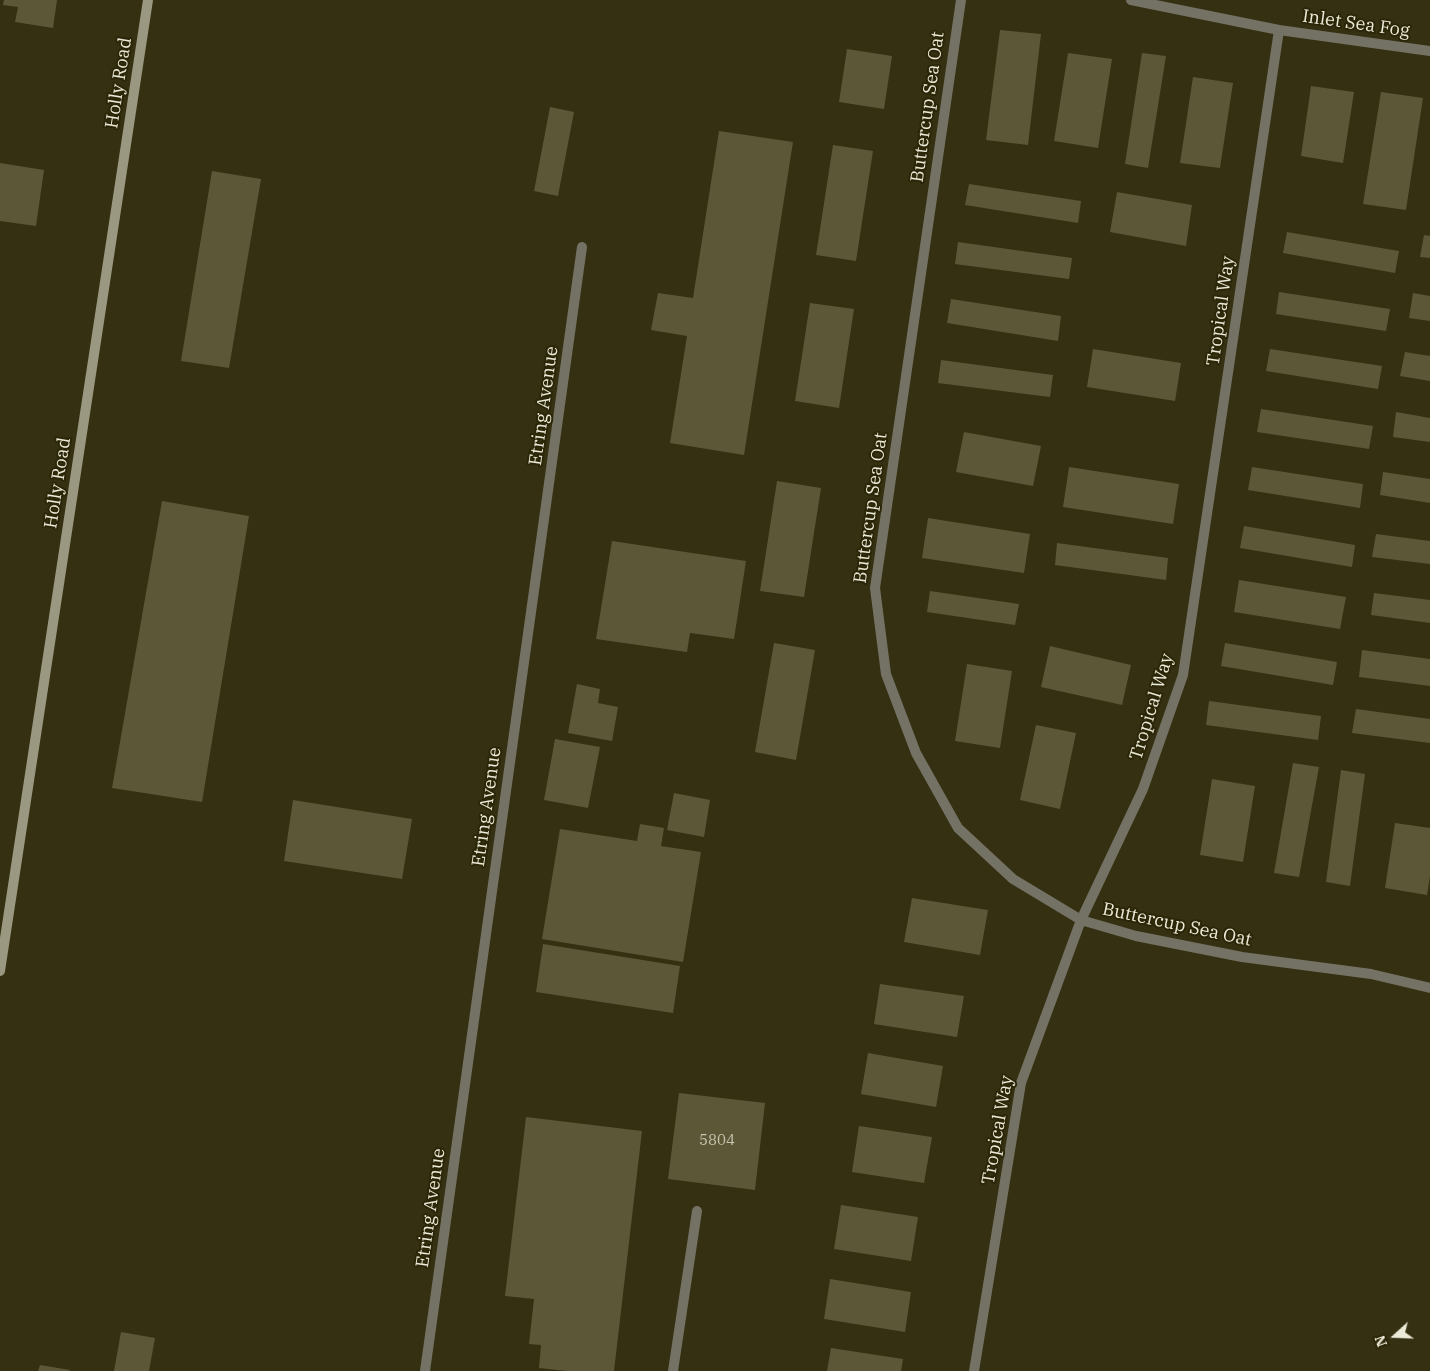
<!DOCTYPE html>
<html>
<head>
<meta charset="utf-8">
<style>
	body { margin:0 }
	#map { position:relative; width:1430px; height:1371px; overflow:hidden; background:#353011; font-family:"IBM Plex Serif",serif }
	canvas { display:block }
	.north { position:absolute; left:1370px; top:1311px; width:50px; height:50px; -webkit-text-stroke:4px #2b2607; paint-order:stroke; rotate:250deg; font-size:14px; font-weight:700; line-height:20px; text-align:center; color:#ebe9d7 }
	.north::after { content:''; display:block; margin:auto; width:18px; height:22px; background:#ebe9d7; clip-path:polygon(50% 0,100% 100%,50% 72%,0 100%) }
</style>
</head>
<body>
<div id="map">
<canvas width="1430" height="1371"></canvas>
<div class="north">N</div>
</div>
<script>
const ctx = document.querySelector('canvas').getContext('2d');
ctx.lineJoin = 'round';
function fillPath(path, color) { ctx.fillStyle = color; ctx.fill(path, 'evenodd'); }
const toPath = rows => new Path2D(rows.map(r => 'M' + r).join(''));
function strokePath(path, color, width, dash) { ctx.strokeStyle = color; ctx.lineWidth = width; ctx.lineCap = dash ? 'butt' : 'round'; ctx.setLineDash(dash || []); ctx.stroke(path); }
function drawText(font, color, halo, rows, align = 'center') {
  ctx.font = font + ' "IBM Plex Serif",serif'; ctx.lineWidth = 4; ctx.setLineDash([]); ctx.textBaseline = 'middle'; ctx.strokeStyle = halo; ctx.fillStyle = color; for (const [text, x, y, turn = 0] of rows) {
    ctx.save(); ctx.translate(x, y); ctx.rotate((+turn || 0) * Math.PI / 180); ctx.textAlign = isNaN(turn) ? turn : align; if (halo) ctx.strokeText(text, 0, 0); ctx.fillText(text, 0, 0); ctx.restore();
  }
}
fillPath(toPath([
	[4,0,57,0,53,28,15,22,18,7,3,5],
	[1000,30,1041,34,1028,145,986,140],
	[847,49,892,56,884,109,839,102],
	[1068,53,1112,59,1098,148,1054,141],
	[1142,53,1166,56,1148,168,1125,164],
	[1193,77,1233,83,1220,168,1180,163],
	[1311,86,1354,92,1343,163,1301,156],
	[1381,92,1423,98,1406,210,1363,204],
	[550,107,574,112,558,196,534,191],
	[719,131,793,142,744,455,670,443,687,336,651,330,658,293,693,298],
	[833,145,873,151,856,261,816,255],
	[0,163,44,170,36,226,0,221],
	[212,171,261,179,229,368,181,361],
	[969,184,1081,201,1078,223,965,205],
	[1117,192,1192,205,1186,246,1110,232],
	[1287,232,1399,251,1395,273,1283,253],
	[1424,235,1430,236,1430,258,1420,257],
	[958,242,1072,258,1069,279,955,264],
	[1279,292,1390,309,1386,331,1276,314],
	[1413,293,1430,296,1430,321,1409,318],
	[951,299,1061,316,1058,341,947,323],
	[810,303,854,309,839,408,795,401],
	[1093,349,1181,363,1175,401,1087,387],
	[1270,349,1382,366,1378,389,1266,371],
	[1405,352,1430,356,1430,381,1400,376],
	[941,360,1053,375,1050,397,938,383],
	[1261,409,1373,426,1369,449,1257,432],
	[1396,412,1430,418,1430,442,1393,437],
	[964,432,1041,446,1033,486,956,472],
	[1069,467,1179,484,1173,524,1063,507],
	[1252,467,1363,484,1360,508,1248,490],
	[1383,472,1430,479,1430,503,1380,495],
	[777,481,821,488,804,597,760,591],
	[162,501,249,516,202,802,112,788],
	[928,518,1030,534,1024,573,922,558],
	[1244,526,1355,545,1352,567,1240,548],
	[1376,534,1430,541,1430,564,1372,557],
	[612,541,746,561,734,639,690,633,687,652,596,639],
	[1057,543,1168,558,1166,580,1055,565],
	[1239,580,1346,597,1340,629,1234,612],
	[930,591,1019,604,1015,625,927,612],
	[1374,593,1430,600,1430,623,1371,615],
	[774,643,815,650,796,760,755,752],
	[1225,643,1337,662,1333,685,1221,666],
	[1050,646,1131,665,1122,705,1041,687],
	[1362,650,1430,659,1430,686,1359,677],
	[967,664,1012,671,1000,748,955,741],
	[577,684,600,689,598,703,618,707,612,741,568,733],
	[1209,701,1321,716,1318,740,1206,725],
	[1356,709,1430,719,1430,743,1352,733],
	[1036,725,1076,733,1060,809,1020,800],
	[555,739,600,747,588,808,544,800],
	[1293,763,1319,767,1299,877,1274,873],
	[1341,770,1365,774,1350,886,1326,882],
	[1212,779,1255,786,1243,862,1200,855],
	[674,793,710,800,704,837,667,830],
	[293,800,412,819,402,879,284,861],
	[1395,823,1430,828,1430,876,1427,895,1385,888],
	[640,824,664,828,661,846,701,852,683,962,542,939,560,829,637,841],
	[912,898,988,910,980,955,904,942],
	[543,944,680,966,673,1013,536,992],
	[880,984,964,996,957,1037,874,1024],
	[868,1053,943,1066,936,1107,861,1094],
	[679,1093,765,1103,755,1190,668,1179],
	[526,1117,642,1131,614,1371,567,1371,539,1368,541,1345,529,1344,534,1299,505,1296],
	[859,1126,932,1137,924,1183,852,1172],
	[841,1205,918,1217,911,1261,834,1249],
	[830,1279,911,1292,905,1332,824,1319],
	[121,1332,155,1338,149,1371,114,1371],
	[831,1348,903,1359,901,1371,827,1371],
	[40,1365,70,1370,70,1371,38,1371]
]), '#5c5737');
strokePath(toPath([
	[673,1371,697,1211]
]), '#747264', 10);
strokePath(toPath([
	[961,0,875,588,886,674,916,753,958,828,1013,879,1081,920,1136,936,1242,957,1371,974,1430,988],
	[1131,0,1279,30,1430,51],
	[425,1371,582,247],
	[974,1371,1021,1083,1081,920,1143,789,1183,675,1279,30]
]), '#747264', 10);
strokePath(toPath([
	[0,971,148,0]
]), '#9b9881', 10);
drawText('15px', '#c7c4af', null, [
	["5804",717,1141]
]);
drawText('18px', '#ebe9d7', '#2b2607', [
	["Inlet Sea Fog",1356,24,8],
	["Holly Road",119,83,-81],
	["Buttercup Sea Oat",928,107,-82],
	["Tropical Way",1221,311,-82],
	["Etring Avenue",544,406,-82],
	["Holly Road",58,483,-81],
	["Buttercup Sea Oat",871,508,-82],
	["Tropical Way",1152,707,-73],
	["Etring Avenue",487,807,-82],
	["Buttercup Sea Oat",1177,925,12],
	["Tropical Way",998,1130,-80],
	["Etring Avenue",431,1208,-82]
]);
</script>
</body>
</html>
